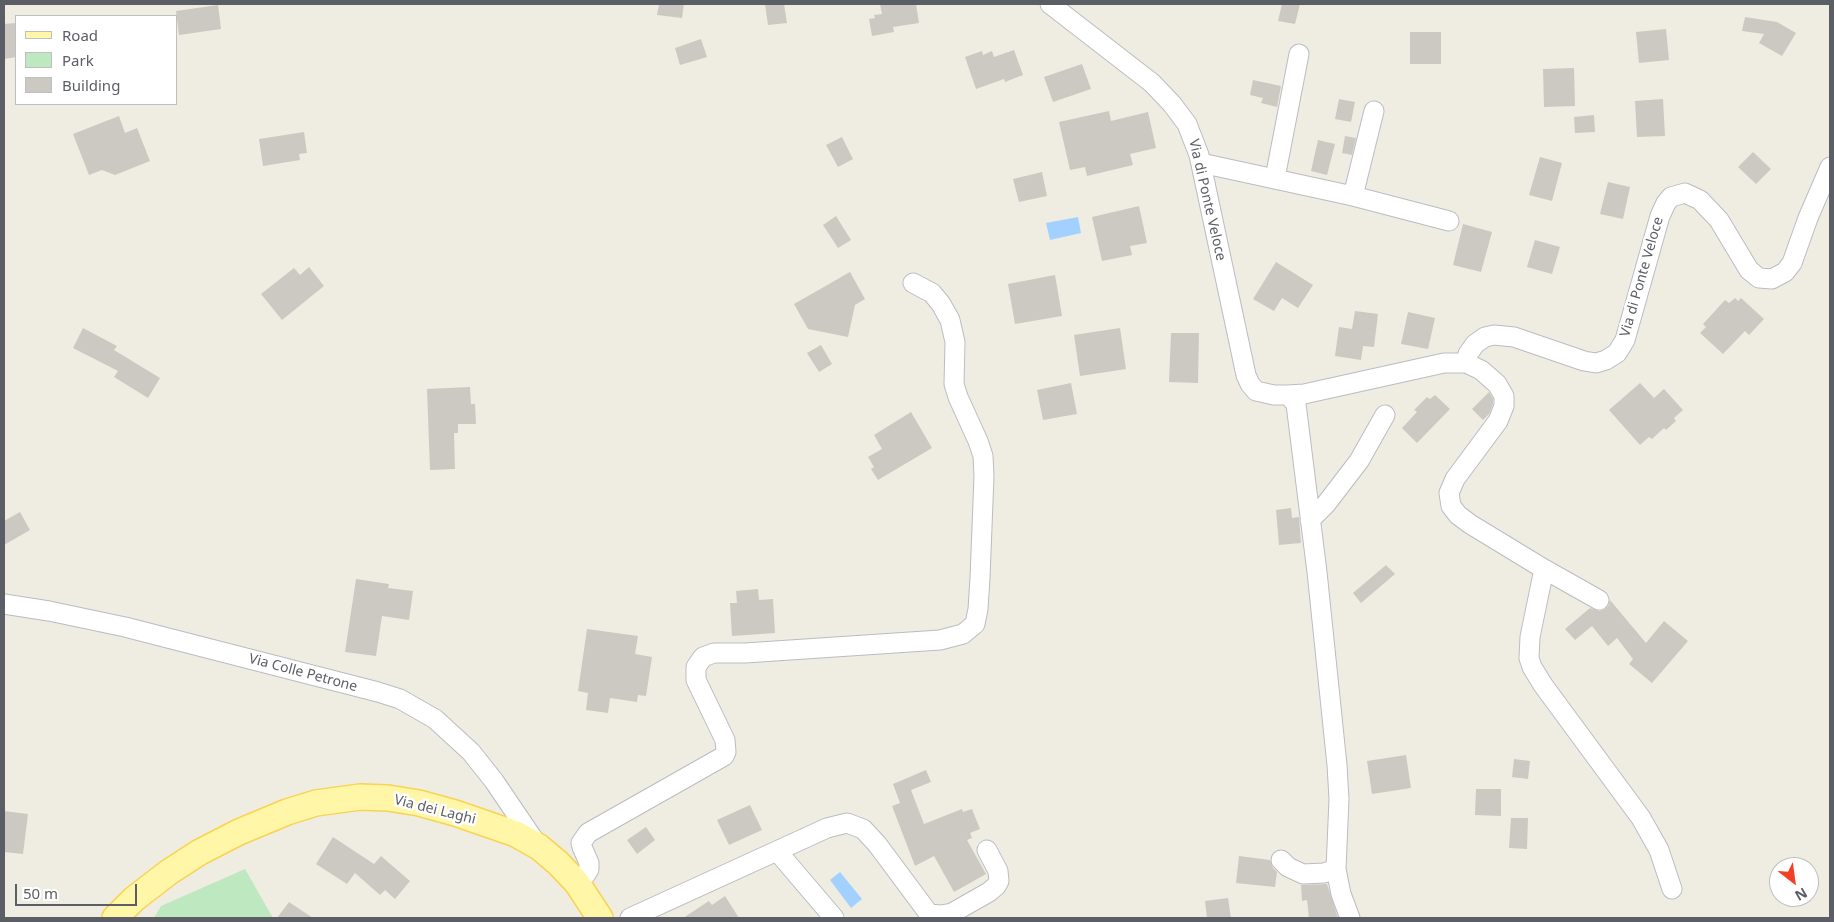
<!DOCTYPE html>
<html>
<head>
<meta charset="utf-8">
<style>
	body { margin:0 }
	#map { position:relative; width:1834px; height:922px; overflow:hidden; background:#efede2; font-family:"Noto Sans",sans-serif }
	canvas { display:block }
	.frame { position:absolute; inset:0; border:5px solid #5b5e64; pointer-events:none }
	.legend { position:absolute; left:15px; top:15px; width:162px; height:90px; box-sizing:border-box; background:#fff; border:1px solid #bdbfc1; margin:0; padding:6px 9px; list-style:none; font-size:15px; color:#5b5e64 }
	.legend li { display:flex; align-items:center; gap:10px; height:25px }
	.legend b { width:25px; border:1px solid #bdbfc1 }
	.north { position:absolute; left:1769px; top:857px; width:50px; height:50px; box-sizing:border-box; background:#fff; border:1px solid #bdbfc1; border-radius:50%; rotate:150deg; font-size:14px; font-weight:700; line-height:20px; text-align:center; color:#5b5e64 }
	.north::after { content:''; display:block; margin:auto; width:18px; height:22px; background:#f33f24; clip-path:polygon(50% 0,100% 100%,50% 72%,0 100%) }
	.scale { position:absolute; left:15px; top:884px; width:122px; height:22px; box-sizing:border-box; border:2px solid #5b5e64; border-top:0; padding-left:6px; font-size:15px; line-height:18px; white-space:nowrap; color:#5b5e64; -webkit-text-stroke:4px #fff; paint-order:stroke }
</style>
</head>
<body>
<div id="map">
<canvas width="1834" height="922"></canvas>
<div class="frame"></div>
<ul class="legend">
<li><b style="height:6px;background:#fff6a7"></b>Road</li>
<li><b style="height:14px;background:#bde8c0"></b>Park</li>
<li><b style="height:14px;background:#cbc9c2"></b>Building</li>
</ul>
<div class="north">N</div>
<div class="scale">50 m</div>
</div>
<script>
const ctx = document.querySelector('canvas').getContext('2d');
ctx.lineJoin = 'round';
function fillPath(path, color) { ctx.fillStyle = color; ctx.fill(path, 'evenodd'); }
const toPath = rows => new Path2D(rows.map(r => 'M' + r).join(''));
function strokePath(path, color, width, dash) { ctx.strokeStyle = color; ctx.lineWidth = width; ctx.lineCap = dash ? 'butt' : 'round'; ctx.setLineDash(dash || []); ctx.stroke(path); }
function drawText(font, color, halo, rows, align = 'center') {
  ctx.font = font + ' "Noto Sans",sans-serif'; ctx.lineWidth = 5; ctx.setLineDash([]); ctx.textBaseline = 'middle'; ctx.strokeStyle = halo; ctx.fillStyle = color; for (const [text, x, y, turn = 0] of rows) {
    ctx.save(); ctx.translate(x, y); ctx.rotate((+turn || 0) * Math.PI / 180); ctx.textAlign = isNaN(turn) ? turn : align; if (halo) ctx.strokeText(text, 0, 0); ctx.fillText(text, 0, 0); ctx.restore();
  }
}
fillPath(toPath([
	[245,869,273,918,154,918,161,906]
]), '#bde8c0');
fillPath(toPath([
	[1078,217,1081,233,1050,240,1046,223],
	[840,872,862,899,851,908,830,880]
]), '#a2d1ff');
fillPath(toPath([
	[659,4,684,4,682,18,657,15],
	[765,4,784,4,787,23,768,25],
	[880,4,916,4,919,23,893,27,894,32,872,36,869,19,875,18,874,15,882,14],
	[1282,4,1300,4,1295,24,1278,21],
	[218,5,221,29,179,35,176,11],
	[1745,17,1777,22,1796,33,1782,56,1759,43,1764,34,1742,31],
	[16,23,16,57,4,59,4,24],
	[1666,29,1669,60,1639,63,1636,32],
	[1410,32,1441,32,1441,64,1410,64],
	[701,39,707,57,680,65,675,48],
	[1014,50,1023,75,1005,82,1004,79,976,89,965,57,982,51,983,55,992,51,994,57],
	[1082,64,1091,89,1053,102,1044,77],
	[1574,68,1575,106,1544,107,1543,69],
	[1253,80,1281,86,1277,107,1261,103,1263,98,1250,95],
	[1339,99,1355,102,1351,122,1335,119],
	[1663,99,1665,136,1637,137,1635,101],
	[1109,111,1111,121,1148,112,1156,148,1130,154,1133,165,1087,176,1085,167,1070,170,1059,122],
	[1594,115,1595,132,1575,133,1574,117],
	[119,116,125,133,137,128,150,161,115,175,102,170,89,175,73,134],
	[304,132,307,153,299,154,300,160,263,166,259,139],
	[1345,136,1356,138,1352,155,1342,153],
	[842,137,853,159,838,167,826,145],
	[1318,140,1335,144,1327,175,1311,171],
	[1753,152,1771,169,1756,184,1738,167],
	[1540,157,1562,163,1552,201,1529,195],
	[1042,172,1047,196,1019,202,1013,179],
	[1608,182,1630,187,1623,219,1600,214],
	[1139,206,1147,243,1130,246,1132,255,1102,261,1092,217],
	[836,216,851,240,838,248,823,225],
	[1463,224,1492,232,1481,272,1453,265],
	[1535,240,1560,247,1552,274,1527,267],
	[1276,262,1313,285,1298,308,1282,298,1274,311,1253,299],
	[309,267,324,286,282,320,261,294,294,268,300,275],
	[850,272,865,299,855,305,848,337,808,329,794,304],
	[1055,275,1062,316,1015,324,1008,284],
	[1735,298,1738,301,1741,298,1764,319,1749,335,1745,331,1723,354,1700,333,1706,327,1703,324,1725,300,1729,303],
	[1355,311,1378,314,1374,347,1363,346,1361,360,1335,356,1339,327,1352,329],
	[1408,312,1435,318,1428,349,1401,344],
	[83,328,117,346,114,350,160,378,148,398,114,377,118,371,73,348],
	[1120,328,1126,369,1080,376,1074,335],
	[1171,333,1199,333,1198,383,1169,382],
	[821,345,832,364,819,372,807,353],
	[1071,383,1077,414,1043,420,1037,390],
	[1640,383,1654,398,1664,389,1683,410,1674,418,1676,421,1666,430,1664,428,1652,439,1649,437,1640,445,1609,410],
	[470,387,471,404,475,404,476,424,458,424,458,433,454,433,455,469,430,470,427,389],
	[1489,392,1493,399,1493,404,1489,414,1483,420,1472,409],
	[1435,395,1450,409,1417,443,1402,428,1417,412,1414,410,1427,397,1430,399],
	[911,412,932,448,878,480,871,469,874,467,868,457,882,449,874,435],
	[1291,508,1292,518,1299,517,1301,543,1279,545,1276,510],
	[20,512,30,530,4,545,4,521],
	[1386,565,1395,574,1361,603,1353,593],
	[356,579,389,584,388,588,413,591,409,620,382,616,376,656,345,652],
	[758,589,759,600,773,599,775,633,732,636,730,603,737,603,736,591],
	[1610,600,1646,643,1664,621,1688,641,1652,683,1629,664,1633,659,1617,638,1608,646,1592,626,1575,640,1565,629,1590,608,1599,611,1605,609,1609,605],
	[587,629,638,636,635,654,652,657,646,696,638,695,637,702,610,698,608,713,586,710,588,693,578,691],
	[1406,755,1411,788,1372,794,1367,761],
	[1514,759,1530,761,1528,779,1512,777],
	[926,770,931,782,911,790,924,824,962,809,963,812,972,809,980,829,970,833,972,838,967,840,986,874,954,892,934,856,915,866,892,806,900,803,893,784],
	[1476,789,1501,789,1501,816,1475,815],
	[750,805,762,830,729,845,717,820],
	[4,811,28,814,23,854,4,852],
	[1511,818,1528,818,1527,849,1509,848],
	[646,827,655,840,637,854,627,840],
	[333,837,374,864,381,856,410,881,395,899,385,890,380,895,355,873,347,884,316,864],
	[1239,856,1270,860,1273,868,1277,872,1275,887,1236,883],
	[1327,884,1338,918,1309,918,1307,900,1302,901,1301,885],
	[725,896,739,918,683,918,709,901,712,905],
	[1228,898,1231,918,1207,918,1205,901],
	[289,902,313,918,277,918]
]), '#cbc9c2');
const minor = toPath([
	[1050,4,1152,83,1172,104,1187,124,1199,155,1246,375,1250,384,1256,391,1274,395,1288,395],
	[1201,163,1353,196,1449,221],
	[1275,178,1299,54],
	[1353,196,1374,111],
	[1466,363,1481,370,1497,384,1504,396,1504,406,1498,421,1455,479,1449,493,1451,506,1458,515,1470,524,1544,569,1530,637,1529,658,1532,667,1543,685,1641,818,1659,850,1672,889],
	[1310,520,1326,504,1359,461,1385,415],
	[1544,569,1599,600],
	[4,604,49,611,125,627,378,692,400,699,435,719,471,752,494,781,536,843],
	[777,851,834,918],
	[1281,860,1288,867,1303,874,1324,873,1336,869],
	[577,883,586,874,589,869,589,863,582,847,581,843,588,833,724,756,726,752,725,740,696,680,696,667,703,657,714,653,745,653,940,640,963,634,975,624,978,609,980,578,984,476,983,456,978,441,958,397,954,384,955,342,950,320,941,304,932,293,913,283],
	[929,914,941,915,952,913,989,892,996,886,999,881,998,871,987,850],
	[630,918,827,828,847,823,863,829,877,844,932,918],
	[1350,918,1341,894,1336,869,1339,799,1337,765,1317,572,1296,404,1288,395,1304,394,1444,363,1466,363,1468,354,1475,344,1485,337,1494,335,1514,337,1584,361,1596,363,1606,360,1617,353,1625,340,1660,216,1666,203,1671,197,1685,193,1700,200,1719,220,1749,270,1759,278,1772,279,1785,272,1792,263,1808,218,1830,167]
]);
const major = toPath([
	[115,918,134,899,169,872,200,852,239,832,287,812,316,803,360,797,388,798,419,803,455,813,516,834,539,847,558,863,577,883,600,918]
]);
strokePath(minor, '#babcc2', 21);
strokePath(major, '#f9d351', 28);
strokePath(minor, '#fff', 19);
strokePath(major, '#fff6a7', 25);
drawText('14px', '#5b5e64', '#fff', [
	["Via di Ponte Veloce",1207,200,77],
	["Via di Ponte Veloce",1642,277,-74],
	["Via Colle Petrone",303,673,15],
	["Via dei Laghi",435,810,14]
]);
</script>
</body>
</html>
